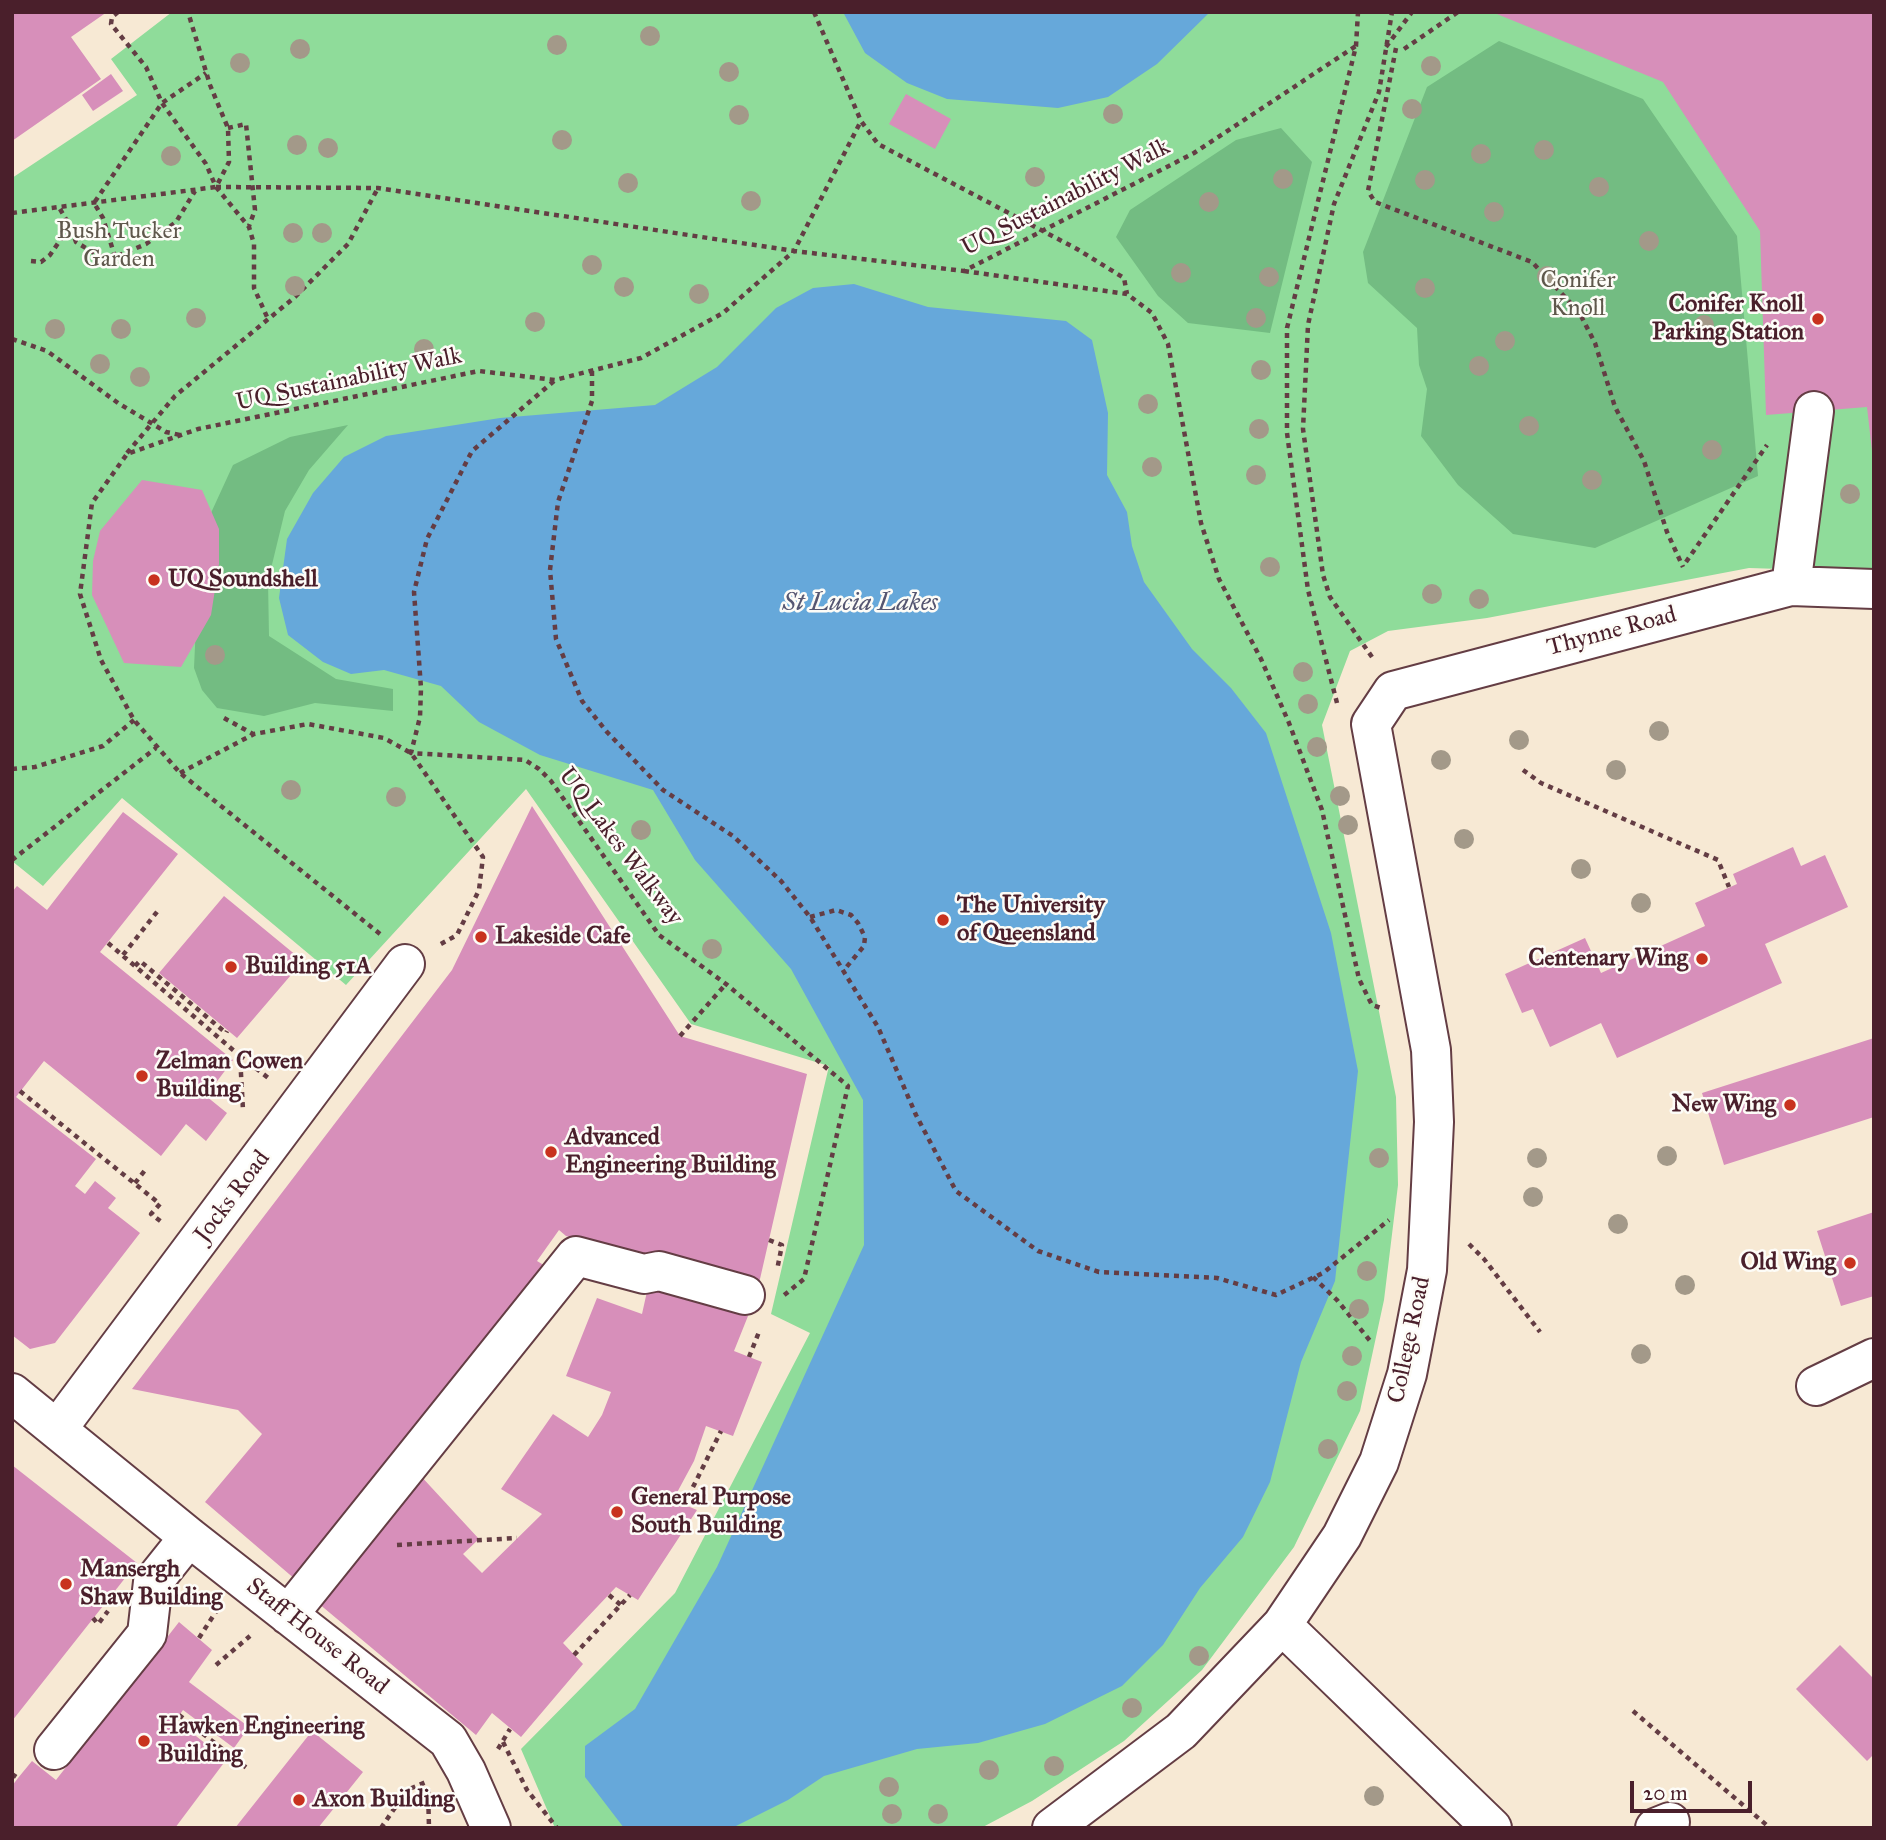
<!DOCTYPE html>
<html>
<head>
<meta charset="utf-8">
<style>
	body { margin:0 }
	#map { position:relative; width:1886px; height:1840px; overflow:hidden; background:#f7e9d4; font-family:"IM FELL Great Primer",serif }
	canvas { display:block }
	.frame { position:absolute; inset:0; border:14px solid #4a1f2b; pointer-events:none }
	.scale { position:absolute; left:1630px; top:1781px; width:122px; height:32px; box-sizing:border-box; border:4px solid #4a1f2b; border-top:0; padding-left:9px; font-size:21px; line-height:24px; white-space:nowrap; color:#4a1f2b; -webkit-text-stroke:5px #fdfcf7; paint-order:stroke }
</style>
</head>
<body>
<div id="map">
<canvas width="1886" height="1840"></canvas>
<div class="frame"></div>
<div class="scale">20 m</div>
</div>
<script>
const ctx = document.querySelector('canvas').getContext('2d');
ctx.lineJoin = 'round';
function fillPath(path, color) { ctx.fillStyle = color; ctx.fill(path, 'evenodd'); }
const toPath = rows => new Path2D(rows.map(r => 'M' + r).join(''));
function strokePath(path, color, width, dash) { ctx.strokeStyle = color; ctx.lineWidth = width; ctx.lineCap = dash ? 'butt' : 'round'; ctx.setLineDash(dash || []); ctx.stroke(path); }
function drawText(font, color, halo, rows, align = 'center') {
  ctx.font = font + ' "IM FELL Great Primer",serif'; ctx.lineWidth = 5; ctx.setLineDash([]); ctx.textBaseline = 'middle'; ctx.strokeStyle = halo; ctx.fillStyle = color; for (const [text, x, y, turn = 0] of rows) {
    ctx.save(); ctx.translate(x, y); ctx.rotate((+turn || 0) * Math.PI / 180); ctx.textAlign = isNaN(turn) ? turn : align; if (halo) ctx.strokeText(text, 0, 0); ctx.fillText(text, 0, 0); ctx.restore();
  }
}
fillPath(toPath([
	[172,12,1874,12,1874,572,1749,568,1487,618,1388,631,1350,651,1322,725,1396,1097,1398,1185,1384,1300,1360,1411,1294,1547,1202,1670,1124,1741,1032,1801,981,1828,555,1828,521,1749,675,1593,810,1333,771,1314,829,1066,691,1024,526,789,346,985,122,798,43,886,12,861,12,178,137,95,111,59]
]), '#8fdc9a');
fillPath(toPath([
	[1499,41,1643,99,1737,236,1758,476,1595,548,1513,534,1458,485,1421,436,1427,389,1419,365,1417,328,1368,283,1363,252,1427,87],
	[1281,128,1312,162,1270,333,1188,323,1158,296,1116,237,1130,210,1236,140],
	[348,425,309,470,285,511,268,581,269,636,336,679,393,689,393,711,315,703,264,716,217,708,202,690,194,668,196,624,205,526,233,465,290,437]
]), '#73bc82');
fillPath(toPath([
	[843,12,1210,12,1157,64,1108,97,1058,108,947,99,907,83,865,53],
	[854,284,928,307,1066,321,1092,340,1108,413,1107,475,1127,512,1132,546,1144,582,1192,649,1231,688,1266,733,1331,933,1358,1071,1335,1281,1301,1362,1270,1482,1243,1537,1200,1588,1163,1645,1122,1686,1045,1724,978,1743,917,1749,824,1776,788,1800,732,1828,624,1828,585,1777,585,1746,635,1709,717,1567,864,1245,863,1100,791,969,695,860,653,790,540,755,479,722,441,686,384,670,351,674,323,662,288,635,279,598,287,539,313,493,344,457,386,436,500,418,655,405,717,367,776,308,813,288]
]), '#66a8da');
fillPath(toPath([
	[12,12,107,12,71,37,101,79,12,141],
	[1492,12,1874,12,1874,469,1867,407,1766,415,1760,231,1663,82],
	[111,74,123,91,93,111,82,95],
	[906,94,951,119,935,149,889,124],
	[142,480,202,490,219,529,219,564,211,615,181,667,124,663,92,595,93,561,100,531],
	[532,806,680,1036,807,1074,757,1292,566,1236,559,1230,537,1261,547,1267,296,1580,205,1502,262,1434,238,1410,132,1389,452,970],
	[123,812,178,854,100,952,233,1060,206,1096,227,1113,206,1141,186,1124,161,1156,44,1061,16,1097,96,1159,75,1186,85,1194,95,1181,116,1198,108,1208,140,1233,55,1343,30,1349,12,1335,12,892,17,886,47,910],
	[1793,847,1801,866,1825,855,1848,907,1765,944,1782,983,1617,1058,1601,1023,1550,1047,1533,1009,1522,1013,1505,974,1585,938,1601,973,1705,926,1695,903,1737,884,1733,874],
	[224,896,303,961,237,1038,159,973],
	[1874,1038,1874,1117,1724,1165,1702,1093],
	[1874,1212,1874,1296,1841,1306,1817,1231],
	[648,1287,748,1316,734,1351,762,1362,733,1436,706,1426,694,1461,673,1500,697,1510,638,1600,616,1587,563,1643,583,1664,521,1737,492,1713,476,1735,318,1603,419,1474,479,1539,463,1554,482,1573,542,1514,501,1489,553,1414,588,1437,602,1415,611,1392,566,1376,597,1298,642,1314],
	[12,1465,137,1563,12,1721],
	[179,1622,212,1650,189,1682,249,1727,234,1748,183,1710,176,1720,226,1760,175,1828,12,1828,12,1786,18,1778,32,1761,56,1780],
	[1840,1645,1874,1679,1874,1754,1867,1761,1796,1689],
	[312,1731,363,1772,318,1828,235,1828]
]), '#d78fba');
const minor = toPath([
	[1791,586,1814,411],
	[1816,1386,1874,1358],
	[12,1393,189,1537,448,1740,466,1771,491,1828],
	[58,1428,405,964],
	[288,1615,576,1256,644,1274,659,1271,745,1295],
	[1282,1625,1492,1828],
	[54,1750,147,1634,153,1582,189,1537],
	[1052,1828,1181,1731,1282,1625,1342,1536,1379,1462,1407,1374,1427,1270,1434,1122,1431,1050,1371,724,1393,691,1791,586,1874,589],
	[1655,1828,1670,1822]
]);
strokePath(minor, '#643d44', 42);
strokePath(toPath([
	[118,12,112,17,111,24,146,67,162,103,206,164,216,187,249,227,254,244,254,288,268,319],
	[814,12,861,121,878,144,1077,249,1124,278,1127,294],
	[1386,47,1412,12],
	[1396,48,1368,191,1375,202,1532,262,1579,312,1595,343,1615,407,1644,461,1667,532,1683,567],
	[1404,49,1458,12],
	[228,128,246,124,255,210,249,226],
	[216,187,378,188,794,251,861,121],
	[60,209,70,226],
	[12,213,216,187,229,162,228,128,210,85,188,12],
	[115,257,103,218,94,203,162,103,206,73],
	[31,261,41,262,50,255,70,226,76,242,99,256,115,257,146,244,176,222,195,191],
	[964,271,1127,294,1152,313,1168,344,1201,523,1219,579,1261,659,1289,723,1322,810,1359,979,1372,1005,1384,1009],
	[12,339,47,351,118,403,166,432,180,435],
	[592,371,592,401,558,502,550,570,556,639,582,701,607,732,663,790,733,836,781,881,810,917,878,1027,916,1115,956,1191,1038,1251,1099,1272,1217,1278,1276,1295,1323,1273,1389,1220],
	[554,381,472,451,427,539,414,592,421,688,420,717,411,753,525,760,539,769,551,781,659,935,726,984,848,1086,804,1279,783,1296],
	[127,453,175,396,295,297,348,244,378,188],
	[1686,562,1767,445],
	[1372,657,1330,597,1323,575,1303,429,1308,325,1334,204,1379,92,1392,12],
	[1337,703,1308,590,1287,433,1287,328,1356,46,1358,12],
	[224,718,253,734],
	[12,769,35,767,103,746,134,720],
	[1523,770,1541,783,1718,860,1729,887],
	[180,773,254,734,308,724,384,738,411,753,483,857,479,890,457,935,439,945],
	[12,860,156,748],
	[810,917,836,910,851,915,858,923,865,937,864,946,844,970],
	[380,934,180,773,134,720,101,660,80,594,92,503,127,454,198,429,479,371,555,380,641,358,723,313,794,251,964,271,1194,153,1356,46],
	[108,943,240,1056,243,1110],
	[123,955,160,908],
	[135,966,140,961,226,1033,227,1031],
	[680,1036,726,984],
	[240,1056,271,1080],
	[20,1091,160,1204,151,1214,163,1223],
	[135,1183,146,1169],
	[769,1240,782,1245,777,1270],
	[1469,1244,1484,1259,1540,1332],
	[1313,1277,1337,1300,1371,1342],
	[749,1357,759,1332],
	[684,1505,721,1431],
	[397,1545,517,1538],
	[609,1595,622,1606],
	[93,1618,98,1624,108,1611],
	[199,1638,217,1610],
	[574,1655,630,1595],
	[216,1665,250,1636],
	[1633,1711,1770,1828],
	[179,1715,248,1769],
	[503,1742,527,1790,557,1828],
	[498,1749,510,1729],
	[12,1774,18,1778],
	[428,1789,429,1828],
	[381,1828,407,1790,426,1782]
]), '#643d44', 4.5, [5, 5]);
strokePath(minor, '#fff', 38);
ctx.fillStyle = '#a39989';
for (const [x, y] of [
	[650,36],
	[557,45],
	[300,49],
	[240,63],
	[1431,66],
	[729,72],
	[1412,109],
	[1113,114],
	[739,115],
	[562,140],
	[297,145],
	[328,148],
	[1544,150],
	[1481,154],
	[171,156],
	[1035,177],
	[1283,179],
	[1425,180],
	[628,183],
	[1599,187],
	[751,201],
	[1209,202],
	[1494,212],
	[293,233],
	[322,233],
	[1649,241],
	[592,265],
	[1181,273],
	[1547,276],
	[1269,277],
	[295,286],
	[624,287],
	[1425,288],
	[699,294],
	[196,318],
	[1256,318],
	[535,322],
	[1704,325],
	[55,329],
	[121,329],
	[1505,341],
	[424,349],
	[100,364],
	[1479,366],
	[1261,370],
	[140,377],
	[1148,404],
	[1529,426],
	[1259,429],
	[1712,450],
	[1152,467],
	[1256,475],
	[1592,480],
	[1850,494],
	[1270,567],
	[1432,594],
	[1479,599],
	[215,655],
	[1303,672],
	[1308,704],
	[1659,731],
	[1519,740],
	[1317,747],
	[1441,760],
	[1616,770],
	[291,790],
	[1340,796],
	[396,797],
	[1348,825],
	[641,830],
	[1464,839],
	[1581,869],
	[1641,903],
	[712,949],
	[1667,1156],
	[1379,1158],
	[1537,1158],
	[1533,1197],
	[1618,1224],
	[1367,1271],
	[1685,1285],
	[1359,1309],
	[1641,1354],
	[1352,1356],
	[1347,1391],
	[1328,1449],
	[1199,1656],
	[1132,1708],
	[1054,1766],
	[989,1770],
	[889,1787],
	[1374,1796],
	[892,1814],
	[938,1814]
]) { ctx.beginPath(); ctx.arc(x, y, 10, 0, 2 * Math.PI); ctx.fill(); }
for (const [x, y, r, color] of [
	[1818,319,7,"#c8321e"],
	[154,580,7,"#c8321e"],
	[943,920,7,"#c8321e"],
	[481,937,7,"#c8321e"],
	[1702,959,7,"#c8321e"],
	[231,967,7,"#c8321e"],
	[142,1076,7,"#c8321e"],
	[1790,1105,7,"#c8321e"],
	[551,1152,7,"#c8321e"],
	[1850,1263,7,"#c8321e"],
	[617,1512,7,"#c8321e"],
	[66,1584,7,"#c8321e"],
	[144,1741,7,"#c8321e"],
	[299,1800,7,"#c8321e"]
]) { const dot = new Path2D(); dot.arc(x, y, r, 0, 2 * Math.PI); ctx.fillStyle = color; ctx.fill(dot); strokePath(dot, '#fdfcf7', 2.5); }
drawText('24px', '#4a1f2b', '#fdfcf7', [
	["UQ Sustainability Walk",1066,198,-27],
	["UQ Sustainability Walk",349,380,-12],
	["Thynne Road",1612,632,-15],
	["UQ Lakes Walkway",620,847,53],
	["Jocks Road",233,1197,-53],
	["College Road",1410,1340,-78],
	["Staff House Road",317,1637,38]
]);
drawText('24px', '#5f584c', '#fdfcf7', [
	["Bush Tucker",119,232],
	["Garden",119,260],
	["Conifer",1578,281],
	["Knoll",1578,309]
]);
drawText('bold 24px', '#4a1f2b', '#fdfcf7', [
	["Conifer Knoll",1804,305,"right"],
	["Parking Station",1804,333,"right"],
	["UQ Soundshell",168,580],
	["The University",957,906],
	["of Queensland",957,934],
	["Lakeside Cafe",495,937],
	["Centenary Wing",1688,959,"right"],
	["Building 51A",245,967],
	["Zelman Cowen",156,1062],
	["Building",156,1090],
	["New Wing",1776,1105,"right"],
	["Advanced",565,1138],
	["Engineering Building",565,1166],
	["Old Wing",1836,1263,"right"],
	["General Purpose",631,1498],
	["South Building",631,1526],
	["Mansergh",80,1570],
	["Shaw Building",80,1598],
	["Hawken Engineering",158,1727],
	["Building",158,1755],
	["Axon Building",313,1800]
], 'left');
drawText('italic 26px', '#555671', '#fdfcf7', [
	["St Lucia Lakes",860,604]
]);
</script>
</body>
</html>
